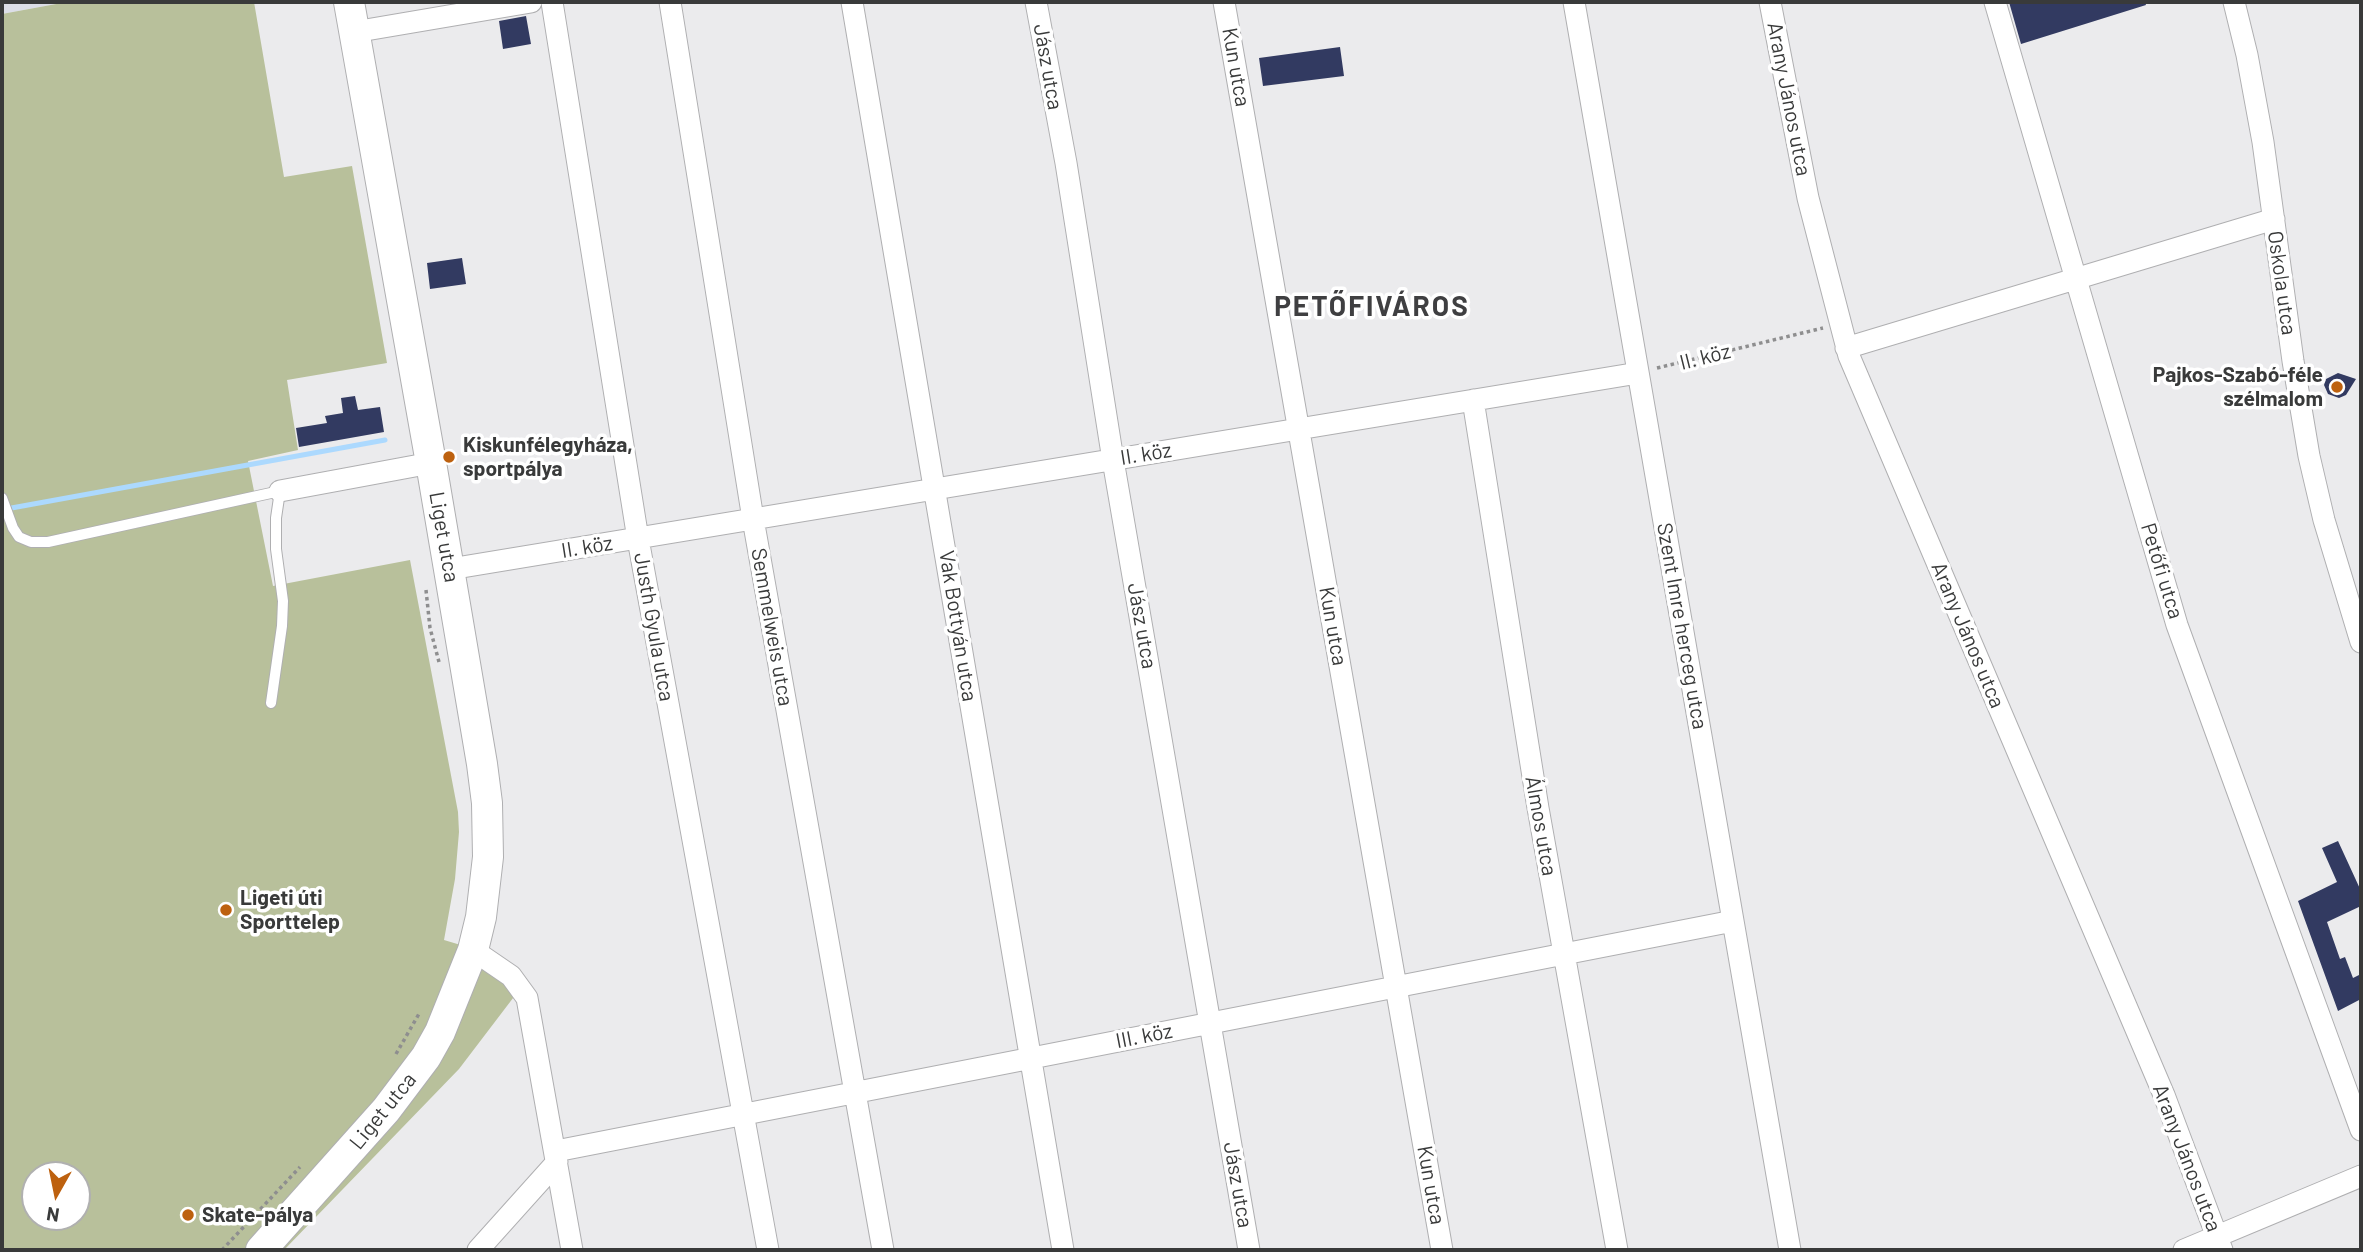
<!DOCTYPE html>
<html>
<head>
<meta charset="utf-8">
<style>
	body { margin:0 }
	#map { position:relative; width:2363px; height:1252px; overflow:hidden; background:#ebebed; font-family:Barlow,sans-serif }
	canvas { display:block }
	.frame { position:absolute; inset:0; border:4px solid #393a3a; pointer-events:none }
	.north { position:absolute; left:21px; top:1161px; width:70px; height:70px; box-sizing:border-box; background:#fff; border:2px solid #b0b0b0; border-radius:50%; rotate:189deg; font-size:19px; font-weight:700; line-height:28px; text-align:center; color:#393a3a }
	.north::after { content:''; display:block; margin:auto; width:24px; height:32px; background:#bd610f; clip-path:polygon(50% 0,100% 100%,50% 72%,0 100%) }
</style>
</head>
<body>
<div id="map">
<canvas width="2363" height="1252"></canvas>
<div class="frame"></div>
<div class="north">N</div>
</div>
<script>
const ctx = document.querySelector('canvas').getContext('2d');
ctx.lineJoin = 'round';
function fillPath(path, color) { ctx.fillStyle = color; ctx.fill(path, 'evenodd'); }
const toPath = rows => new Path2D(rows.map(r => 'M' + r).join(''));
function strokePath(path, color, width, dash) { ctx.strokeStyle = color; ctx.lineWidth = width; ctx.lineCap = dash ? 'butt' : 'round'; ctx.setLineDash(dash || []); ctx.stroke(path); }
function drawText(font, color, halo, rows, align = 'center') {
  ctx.font = font + ' Barlow,sans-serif'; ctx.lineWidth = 7; ctx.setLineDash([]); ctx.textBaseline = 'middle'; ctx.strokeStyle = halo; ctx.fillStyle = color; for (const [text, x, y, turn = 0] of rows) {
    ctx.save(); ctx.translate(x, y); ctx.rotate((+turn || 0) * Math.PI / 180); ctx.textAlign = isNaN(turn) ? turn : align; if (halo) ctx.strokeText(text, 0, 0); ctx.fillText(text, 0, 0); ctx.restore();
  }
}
fillPath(toPath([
	[2,2,67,2,2,14]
]), '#dcdee7');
fillPath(toPath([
	[67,2,254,2,284,177,352,166,387,363,287,380,298,450,248,461,273,586,410,560,458,812,459,832,455,879,444,940,474,949,526,981,459,1069,284,1250,2,1250,2,14],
	[35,1175,77,1175,77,1217,35,1217]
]), '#b8c09b');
strokePath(toPath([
	[6,509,385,440]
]), '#acd9fe', 5);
fillPath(toPath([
	[2009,2,2145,2,2146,5,2021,44],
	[526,16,531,44,503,49,499,21],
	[1340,47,1344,76,1263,86,1259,58],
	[462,258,466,284,430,289,427,263],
	[2338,373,2356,379,2346,395,2339,398,2328,394,2324,385,2326,379],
	[355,396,358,410,380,407,384,432,299,447,296,428,327,423,325,416,343,413,341,398],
	[2338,841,2361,891,2361,906,2327,922,2340,959,2345,957,2353,978,2361,974,2361,999,2338,1011,2298,901,2337,882,2322,848]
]), '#323a61');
const service = toPath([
	[2,498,13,528,19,537,31,542,48,542,280,491,276,518,276,549,283,601,282,626,271,703]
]);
const minor = toPath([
	[552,2,638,539,768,1250],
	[670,2,753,519,883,1250],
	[852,2,1063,1250],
	[1036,2,1066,163,1113,460,1249,1250],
	[1224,2,1442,1250],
	[1574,2,1790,1250],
	[1770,2,1808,198,1849,356,2164,1095,2222,1250],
	[1995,2,2177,625,2361,1130],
	[2234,2,2247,55,2263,142,2293,361,2309,456,2324,520,2361,642],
	[354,32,531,2],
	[1846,348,2274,219],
	[1473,400,1538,808,1617,1250],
	[280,491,431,463],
	[450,569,1638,373],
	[473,950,511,976,527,998,572,1250],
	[556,1151,1733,921],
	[478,1250,557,1162],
	[2184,1250,2361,1176]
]);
const secondary = toPath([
	[261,1250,386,1110,426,1057,440,1032,473,950,481,917,488,857,487,803,482,764,431,463,349,2]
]);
strokePath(service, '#afafb1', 12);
strokePath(minor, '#afafb1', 23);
strokePath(secondary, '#afafb1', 32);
strokePath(toPath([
	[1657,368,1823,328],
	[426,590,430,628,439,662],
	[396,1054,420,1012],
	[222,1250,300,1167]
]), '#8e8e8f', 3.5, [3.5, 3.5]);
strokePath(service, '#fff', 10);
strokePath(minor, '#fff', 21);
strokePath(secondary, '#fff', 30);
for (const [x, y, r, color] of [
	[2337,387,7,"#bd610f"],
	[449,457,7,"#bd610f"],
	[226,910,7,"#bd610f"],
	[188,1215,7,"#bd610f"]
]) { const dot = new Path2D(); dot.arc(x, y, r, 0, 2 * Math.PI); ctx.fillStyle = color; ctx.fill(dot); strokePath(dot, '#fff', 2.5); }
drawText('21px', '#393a3a', '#fff', [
	["Jász utca",1048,67,80],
	["Kun utca",1236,67,80],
	["Arany János utca",1789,99,79],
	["Oskola utca",2282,283,82],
	["II. köz",1705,357,-14],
	["II. köz",1146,454,-9],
	["Liget utca",444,537,80],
	["II. köz",587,547,-9],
	["Petőfi utca",2162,571,73],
	["Vak Bottyán utca",958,626,81],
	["Jász utca",1142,626,80],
	["Kun utca",1333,626,80],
	["Szent Imre herceg utca",1682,626,80],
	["Justh Gyula utca",654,627,80],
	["Semmelweis utca",772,627,80],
	["Arany János utca",1968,635,67],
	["Álmos utca",1541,826,80],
	["III. köz",1144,1036,-11],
	["Liget utca",383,1111,-51],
	["Arany János utca",2187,1158,69],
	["Jász utca",1238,1185,80],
	["Kun utca",1431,1185,80]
]);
drawText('bold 21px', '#393a3a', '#fff', [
	["Pajkos-Szabó-féle",2323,375,"right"],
	["szélmalom",2323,399,"right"],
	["Kiskunfélegyháza,",463,445],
	["sportpálya",463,469],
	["Ligeti úti",240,898],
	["Sporttelep",240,922],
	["Skate-pálya",202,1215]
], 'left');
ctx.letterSpacing = '2px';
drawText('bold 28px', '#3f3f41', '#fff', [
	["PETŐFIVÁROS",1372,307]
]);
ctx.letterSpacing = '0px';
</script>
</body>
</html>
